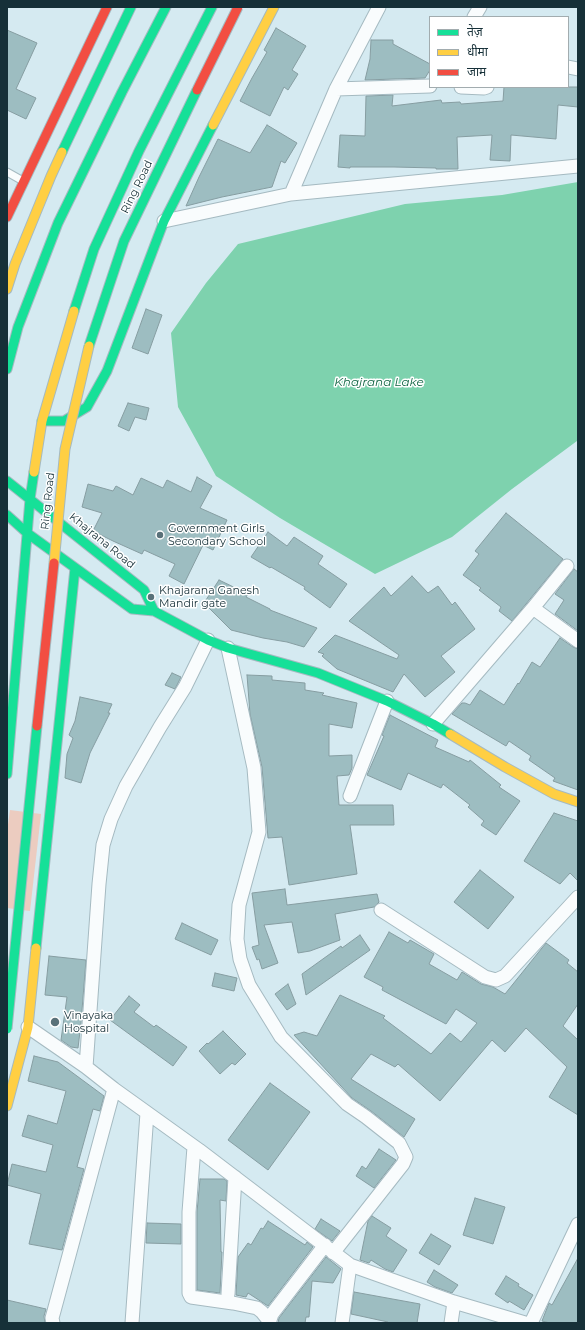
<!DOCTYPE html>
<html>
<head>
<meta charset="utf-8">
<style>
	body { margin:0 }
	#map { position:relative; width:585px; height:1330px; overflow:hidden; background:#d5eaf1; font-family:Montserrat,"Noto Sans Devanagari",sans-serif }
	canvas { display:block }
	.frame { position:absolute; inset:0; border:8px solid #163038; pointer-events:none }
	.legend { position:absolute; left:429px; top:16px; width:140px; height:72px; box-sizing:border-box; background:#fff; border:1px solid #a2acaf; margin:0; padding:5px 7px; list-style:none; font-size:12px; color:#163038 }
	.legend li { display:flex; align-items:center; gap:8px; height:20px }
	.legend b { width:20px; border:1px solid #a2acaf }
</style>
</head>
<body>
<div id="map">
<canvas width="585" height="1330"></canvas>
<div class="frame"></div>
<ul class="legend">
<li><b style="height:5px;background:#16e098"></b>तेज़</li>
<li><b style="height:5px;background:#ffcf43"></b>धीमा</li>
<li><b style="height:5px;background:#f24e42"></b>जाम</li>
</ul>
</div>
<script>
const ctx = document.querySelector('canvas').getContext('2d');
ctx.lineJoin = 'round';
function fillPath(path, color) { ctx.fillStyle = color; ctx.fill(path, 'evenodd'); }
const toPath = rows => new Path2D(rows.map(r => 'M' + r).join(''));
function strokePath(path, color, width, dash) { ctx.strokeStyle = color; ctx.lineWidth = width; ctx.lineCap = dash ? 'butt' : 'round'; ctx.setLineDash(dash || []); ctx.stroke(path); }
function drawText(font, color, halo, rows, align = 'center') {
  ctx.font = font + ' Montserrat,sans-serif'; ctx.lineWidth = 3; ctx.setLineDash([]); ctx.textBaseline = 'middle'; ctx.strokeStyle = halo; ctx.fillStyle = color; for (const [text, x, y, turn = 0] of rows) {
    ctx.save(); ctx.translate(x, y); ctx.rotate((+turn || 0) * Math.PI / 180); ctx.textAlign = isNaN(turn) ? turn : align; if (halo) ctx.strokeText(text, 0, 0); ctx.fillText(text, 0, 0); ctx.restore();
  }
}
fillPath(toPath([
	[10,810,41,814,30,911,7,908,7,832]
]), '#ecccc0');
fillPath(toPath([
	[578,182,577,441,512,489,452,537,375,574,280,518,216,476,178,407,171,333,206,283,238,244,405,204,502,195]
]), '#7ed2ae');
const building = toPath([
	[276,28,306,46,292,70,298,74,288,90,284,87,270,116,240,101,252,78,267,52,264,50,276,28],
	[7,30,37,43,16,89,36,98,26,119,7,110,7,30],
	[371,40,393,40,393,44,430,64,430,70,425,78,365,80,370,59,371,40],
	[504,87,578,87,578,107,558,105,556,139,511,135,510,161,490,160,492,135,457,137,458,169,436,169,436,168,394,167,350,167,350,168,338,167,340,135,365,136,366,96,393,95,392,106,441,100,442,103,460,102,461,104,503,101,504,87],
	[267,125,297,143,285,163,281,161,272,187,222,197,186,206,199,177,218,139,250,153,267,125],
	[146,309,162,315,148,354,132,348,146,309],
	[128,403,149,408,146,420,135,417,129,431,118,426,128,403],
	[197,477,212,486,200,508,227,520,213,550,203,545,184,584,169,576,175,564,144,550,142,554,113,541,93,531,102,513,82,507,88,484,113,491,116,486,133,495,141,478,163,488,167,480,191,492,197,477],
	[506,513,563,559,512,621,499,611,501,607,479,590,481,588,463,575,479,554,475,551,506,513],
	[268,532,287,546,294,537,323,556,318,564,347,584,330,608,304,589,305,587,271,567,270,568,251,557,268,532],
	[574,569,578,572,578,631,555,614,564,600,555,594,574,569],
	[412,576,428,593,438,586,452,605,455,602,475,629,441,656,455,672,425,697,404,674,393,692,337,669,322,656,324,654,318,652,335,635,397,659,399,655,349,621,384,587,391,596,412,576],
	[219,580,248,594,246,597,270,609,270,610,317,628,304,647,287,642,263,638,231,630,204,603,219,580],
	[560,638,573,647,578,649,578,790,553,781,555,778,529,760,531,756,509,741,506,746,452,714,462,703,465,703,470,705,480,690,504,705,518,683,519,684,532,662,540,667,560,638],
	[172,673,181,677,175,689,165,685,172,673],
	[247,675,272,676,272,680,305,683,305,690,324,693,322,695,357,703,352,728,329,724,329,756,352,755,352,768,349,775,337,776,339,805,393,805,394,825,350,825,357,874,289,885,282,837,268,838,262,767,250,714,247,675],
	[80,697,112,704,108,713,110,713,90,753,81,783,65,778,67,754,73,738,69,735,75,721,80,697],
	[390,715,438,740,435,747,469,762,470,760,501,785,499,787,520,801,496,835,481,825,484,821,468,807,470,805,443,784,441,788,408,773,401,790,367,775,384,736,382,735,390,715],
	[554,813,578,821,578,881,570,873,560,884,524,861,554,813],
	[480,870,514,897,488,929,454,902,480,870],
	[285,889,287,905,377,894,379,902,374,907,335,914,340,940,310,951,298,953,292,922,264,925,278,963,262,969,259,959,257,960,252,947,259,945,252,893,285,889],
	[182,923,218,940,211,955,175,939,182,923],
	[389,932,408,943,410,940,434,954,429,964,457,980,462,972,481,984,493,987,505,994,546,943,569,960,567,963,578,972,578,1004,563,1026,578,1040,578,1115,549,1097,567,1067,526,1028,505,1052,492,1040,440,1101,398,1064,395,1067,371,1054,351,1079,415,1119,404,1137,371,1111,352,1098,294,1035,304,1032,317,1036,340,995,385,1016,383,1018,431,1054,450,1033,461,1042,477,1023,456,1009,446,1024,382,990,383,987,364,977,389,932],
	[360,935,370,950,306,995,302,974,341,946,342,948,360,935],
	[49,956,86,960,81,1023,78,1048,71,1047,61,1040,67,997,45,995,49,956],
	[215,973,237,978,234,991,212,986,215,973],
	[288,984,296,1004,287,1010,275,994,288,984],
	[129,996,140,1005,134,1012,154,1027,156,1025,187,1047,173,1066,110,1020,129,996],
	[223,1031,246,1054,235,1065,232,1063,220,1074,199,1051,207,1043,208,1044,223,1031],
	[34,1056,58,1062,104,1096,100,1111,93,1109,77,1167,84,1169,62,1250,29,1244,41,1194,7,1185,12,1164,46,1172,53,1145,22,1136,28,1115,57,1124,66,1091,28,1081,34,1056],
	[270,1083,310,1112,268,1170,228,1140,270,1083],
	[379,1149,396,1160,374,1188,356,1176,362,1166,366,1169,379,1149],
	[200,1179,224,1179,227,1181,226,1201,220,1200,221,1252,222,1252,220,1293,197,1290,197,1212,200,1179],
	[475,1198,505,1207,493,1244,463,1235,475,1198],
	[372,1216,391,1228,386,1236,407,1250,393,1272,385,1269,371,1260,369,1263,360,1260,368,1221,372,1216],
	[321,1219,340,1231,332,1241,315,1229,321,1219],
	[268,1221,305,1245,307,1242,313,1247,268,1306,248,1293,246,1297,236,1295,238,1257,248,1243,251,1245,261,1228,263,1229,268,1221],
	[147,1223,181,1224,181,1244,146,1243,147,1223],
	[431,1234,451,1246,439,1265,419,1253,431,1234],
	[326,1257,341,1269,333,1283,312,1281,309,1317,306,1317,305,1323,278,1323,279,1318,326,1257],
	[578,1258,578,1323,550,1323,542,1321,549,1303,552,1305,578,1258],
	[434,1270,458,1285,452,1293,435,1287,427,1282,434,1270],
	[506,1276,519,1284,518,1286,533,1295,524,1310,509,1301,508,1303,495,1294,506,1276],
	[354,1292,420,1304,417,1323,388,1323,388,1322,351,1314,354,1292],
	[7,1300,46,1309,44,1316,45,1323,7,1323,7,1300]
]);
fillPath(building, '#9dbdc1');
strokePath(building, '#869da1', 1);
const lane = toPath([
	[7,172,23,181]
]);
const street = toPath([
	[474,17,480,7],
	[568,67,578,69],
	[461,87,484,88,487,87],
	[336,89,430,86],
	[291,194,336,89,379,7],
	[164,221,291,194,578,166],
	[533,608,578,641],
	[228,648,254,768,259,832,239,905,237,939,240,959,249,985,281,1037,347,1104,366,1117,399,1143,406,1157,403,1164,333,1253],
	[433,724,533,608,567,566],
	[350,796,387,701],
	[381,910,485,977,496,980,505,976,578,897],
	[28,1027,86,1067,114,1089,199,1150,350,1265,454,1302,525,1323],
	[86,1067,99,884,103,845,111,819,126,786,160,727,185,687,208,640],
	[194,1147,189,1212,189,1293,191,1297,233,1303,257,1308,262,1312,270,1322],
	[228,1294,235,1177],
	[53,1323,52,1318,54,1311,114,1089],
	[132,1323,147,1113],
	[269,1323,272,1314,325,1245],
	[342,1323,350,1265],
	[451,1323,454,1302],
	[531,1323,578,1224]
]);
const fast = toPath([
	[62,152,131,7],
	[74,311,94,249,139,151,212,7],
	[7,369,18,327,58,223,122,92,166,7],
	[42,421,64,421,87,407,107,371,164,221,213,125],
	[7,481,144,590,154,611],
	[7,515,27,533,132,609,154,611,208,640,228,648,318,673,387,701,433,724,450,734],
	[7,774,30,499,34,472],
	[36,948,75,568]
]);
const slow = toPath([
	[213,125,274,7],
	[7,289,15,264,51,176,62,152],
	[34,472,42,421,74,311],
	[450,734,505,767,554,794,578,802],
	[7,1106,28,1027,36,948]
]);
const jam = toPath([
	[7,217,107,7]
]);
strokePath(lane, '#a5bac1', 9);
strokePath(street, '#a5bac1', 15);
strokePath(fast, '#a5bac1', 11);
strokePath(slow, '#a5bac1', 11);
strokePath(jam, '#a5bac1', 11);
strokePath(lane, '#f9fcfd', 7);
strokePath(street, '#f9fcfd', 13);
strokePath(fast, '#16e098', 9);
strokePath(slow, '#ffcf43', 9);
strokePath(jam, '#f24e42', 9);
const fastBridge = toPath([
	[89,346,124,241,197,90],
	[7,1029,37,726]
]);
const slowBridge = toPath([
	[54,563,65,449,89,346]
]);
const jamBridge = toPath([
	[197,90,238,7],
	[37,726,54,563]
]);
strokePath(fastBridge, '#a5bac1', 11, []);
strokePath(slowBridge, '#a5bac1', 11, []);
strokePath(jamBridge, '#a5bac1', 11, []);
strokePath(fastBridge, '#16e098', 9);
strokePath(slowBridge, '#ffcf43', 9);
strokePath(jamBridge, '#f24e42', 9);
for (const [x, y, r, color] of [
	[160,535,4,"#597179"],
	[151,597,4,"#597179"],
	[55,1022,5,"#597179"]
]) { const dot = new Path2D(); dot.arc(x, y, r, 0, 2 * Math.PI); ctx.fillStyle = color; ctx.fill(dot); strokePath(dot, '#fff', 1.5); }
drawText('11px', '#163038', '#fff', [
	["Ring Road",137,187,-64],
	["Ring Road",48,501,-84],
	["Khajrana Road",102,541,39]
]);
drawText('11px', '#163038', '#fff', [
	["Government Girls",168,529],
	["Secondary School",168,542],
	["Khajarana Ganesh",159,591],
	["Mandir gate",159,604],
	["Vinayaka",64,1016],
	["Hospital",64,1029]
], 'left');
drawText('italic 12px', '#126644', '#fff', [
	["Khajrana Lake",379,382]
]);
</script>
</body>
</html>
